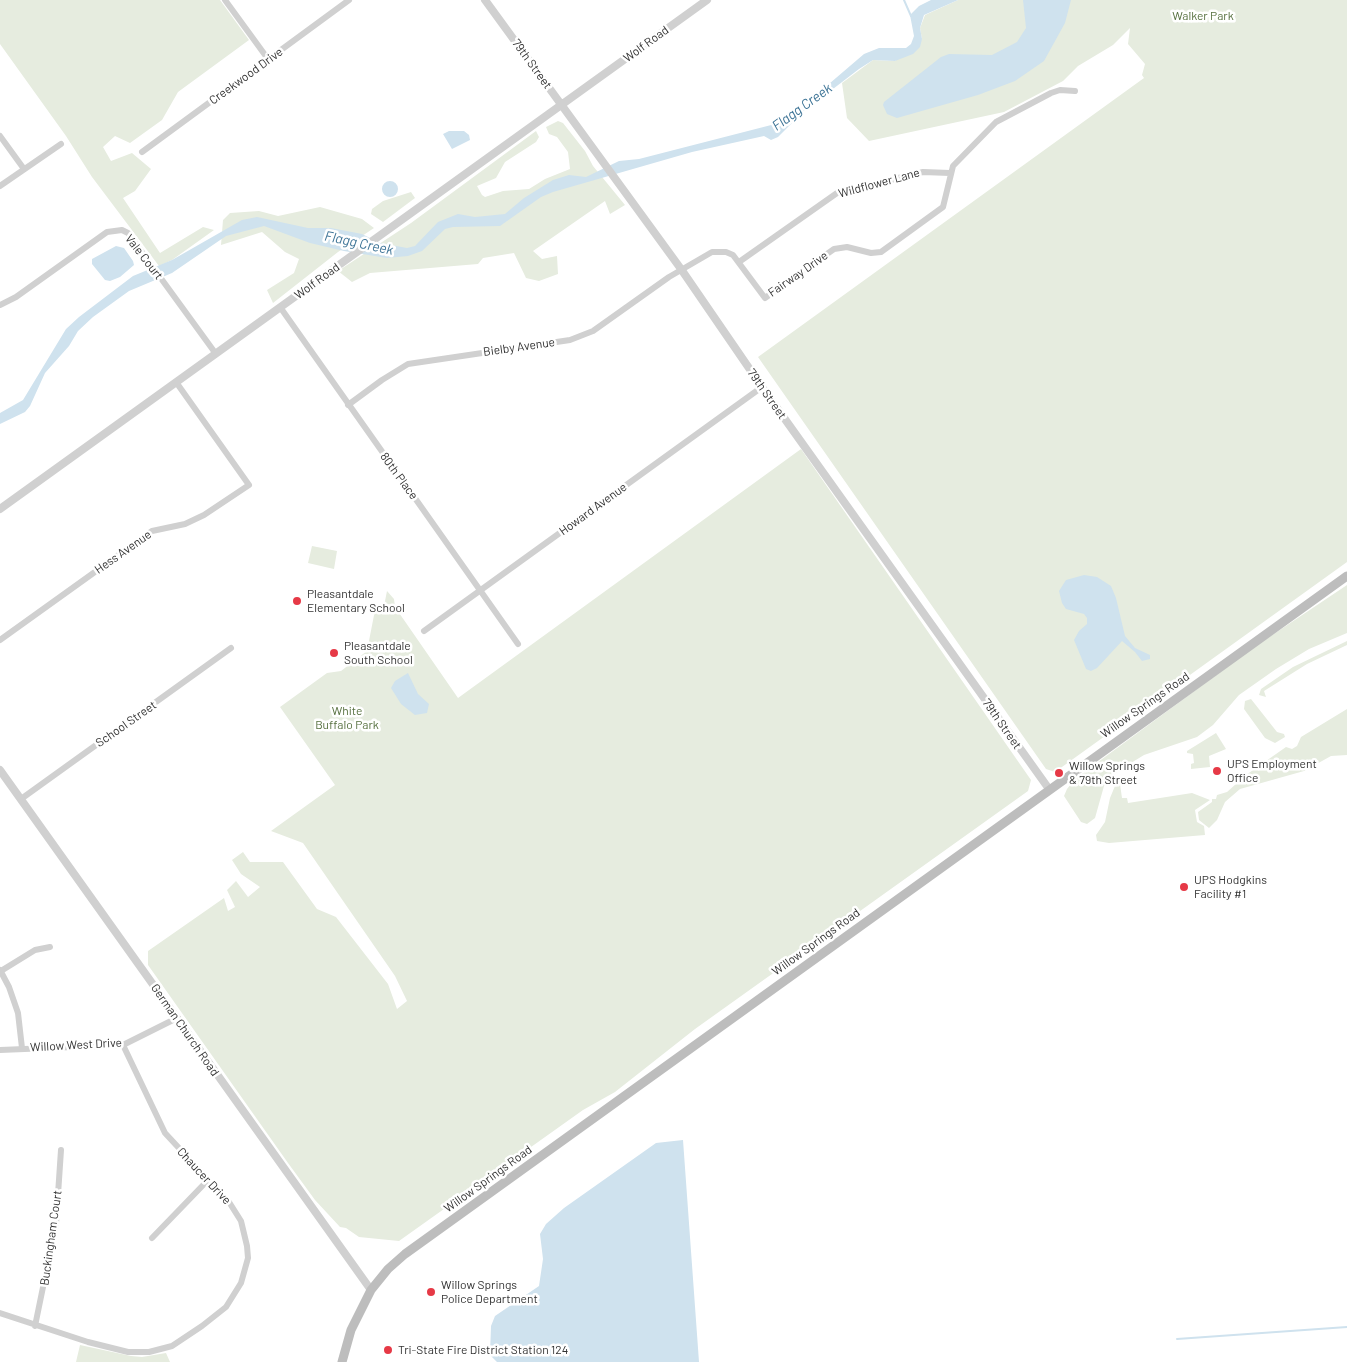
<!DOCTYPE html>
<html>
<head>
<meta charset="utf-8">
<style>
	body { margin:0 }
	canvas { display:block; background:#fff }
</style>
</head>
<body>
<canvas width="1347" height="1362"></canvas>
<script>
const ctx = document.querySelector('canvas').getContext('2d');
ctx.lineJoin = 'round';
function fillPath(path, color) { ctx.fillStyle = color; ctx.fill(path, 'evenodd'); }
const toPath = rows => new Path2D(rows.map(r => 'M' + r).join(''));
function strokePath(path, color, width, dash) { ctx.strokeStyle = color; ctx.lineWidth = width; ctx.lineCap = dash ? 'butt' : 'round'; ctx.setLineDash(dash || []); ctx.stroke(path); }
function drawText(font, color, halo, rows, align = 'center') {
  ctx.font = font + ' Barlow,sans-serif'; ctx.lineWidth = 5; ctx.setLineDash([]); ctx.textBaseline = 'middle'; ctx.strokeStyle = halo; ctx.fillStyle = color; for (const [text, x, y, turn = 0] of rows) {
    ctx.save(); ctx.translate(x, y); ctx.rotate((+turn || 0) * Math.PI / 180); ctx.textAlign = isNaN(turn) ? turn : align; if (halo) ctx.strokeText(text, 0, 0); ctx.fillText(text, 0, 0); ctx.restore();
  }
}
fillPath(toPath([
	[0,0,220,0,249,40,178,92,162,120,130,143,115,136,103,147,111,161,132,153,151,169,135,191,123,198,160,253,203,227,214,230,172,260,159,266,92,177,66,136,0,44],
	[958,0,1347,0,1347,562,1055,772,1046,769,758,357,1144,78,1142,75,1145,64,1128,44,1130,28,1113,45,1078,66,1063,81,1004,112,869,141,847,118,842,83,873,60,895,61,922,39,920,28,925,15],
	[558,121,563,123,585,151,593,166,625,205,610,214,605,201,533,251,542,259,557,256,558,274,539,281,526,278,514,253,483,258,478,264,370,273,352,282,338,271,411,223,536,131,539,137,536,142,505,162,496,178,477,186,482,195,485,197,503,191,529,189,545,179,570,169,568,152,557,137,549,134,546,127],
	[411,192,415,198,383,222,371,214,372,209,383,201],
	[320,207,362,219,374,228,338,252,273,303,267,290,294,273,299,259,285,252,262,232,221,245,223,220,230,213,259,211,278,216],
	[801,449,1031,780,1028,791,695,1029,615,1092,583,1110,399,1241,359,1237,346,1228,340,1227,315,1200,288,1163,148,965,148,951,224,898,228,911,235,907,227,890,236,881,248,897,260,887,241,874,232,860,243,852,250,862,283,862,317,909,336,917,388,984,397,1009,407,1001,395,976,303,843,271,831,335,785,280,707,327,673,341,671,367,651,376,605,384,606,387,591,394,599,395,607,458,698],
	[312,546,337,551,334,569,308,563],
	[1347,585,1347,633,1309,649,1276,669,1239,695,1213,725,1197,737,1144,755,1118,771,1104,786,1095,818,1087,824,1081,822,1064,796,1067,789,1075,779,1253,648],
	[1347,641,1347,645,1307,664,1264,691,1266,697,1259,695,1261,689,1293,667],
	[1251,699,1277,732,1284,734,1285,737,1275,743,1265,738,1244,709,1245,701],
	[1347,709,1347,755,1331,756,1304,771,1240,789,1225,802,1217,820,1209,828,1199,820,1198,812,1212,802,1212,799,1216,799,1217,795,1227,792,1246,775,1286,747,1292,749,1297,746,1301,737],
	[1216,733,1226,749,1209,756,1210,767,1191,769,1191,764,1194,763,1193,754,1187,753,1187,751],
	[1123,778,1126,782,1120,784,1122,798,1127,798,1128,803,1192,793,1210,800,1195,810,1197,822,1204,826,1205,835,1109,843,1097,841,1096,835,1105,822,1110,798,1115,786],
	[80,1345,131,1356,142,1357,166,1353,170,1362,76,1362]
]), '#e6ecdf');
fillPath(toPath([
	[931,0,958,0,924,15,920,28,922,39,920,47,913,54,895,61,873,60,859,69,803,112,778,137,771,140,764,136,692,152,553,192,541,197,500,226,453,227,445,229,422,251,408,256,387,258,344,251,310,243,264,226,226,236,172,273,129,291,93,317,78,331,69,346,45,373,30,406,25,412,0,424,0,413,23,400,66,329,79,317,133,276,172,260,242,220,257,217,308,228,331,228,362,234,380,243,407,248,415,246,438,222,458,214,475,217,505,214,524,198,553,180,569,175,586,177,619,161,639,159,779,123,795,113,864,54,879,48,906,48,911,44,914,36,910,15,919,6],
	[1023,0,1071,0,1065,23,1044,61,1015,81,978,95,897,118,887,114,883,105,884,102,941,57,949,54,992,55,1017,42,1026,28],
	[449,131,464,131,469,135,470,140,452,149,443,134],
	'382 189a8 8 0 1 1 16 0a8 8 0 1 1-16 0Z',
	[116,246,124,248,133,261,134,265,120,277,110,281,105,280,92,264,92,259],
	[1084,575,1097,577,1111,586,1116,598,1125,636,1135,648,1150,655,1150,659,1142,661,1135,652,1122,641,1097,668,1091,671,1086,669,1074,640,1079,631,1087,624,1087,618,1084,614,1066,609,1062,603,1059,591,1066,580],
	[408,673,418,694,429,704,427,713,415,715,401,704,391,688,395,681],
	[683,1140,699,1362,497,1362,490,1355,491,1326,495,1316,539,1286,543,1259,540,1234,546,1224,564,1208,656,1143]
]), '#cfe2ee');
strokePath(toPath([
	[904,0,911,16],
	[1177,1339,1347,1327]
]), '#cfe2ee', 2);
strokePath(toPath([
	[225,0,268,59],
	[0,136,24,169],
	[142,152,349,0],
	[0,186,61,144],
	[739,262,837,193,923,172,950,173],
	[0,305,16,297,107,232,122,230,128,233,216,354],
	[280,307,518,644],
	[348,405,382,380,408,364,570,340,593,331,669,277,712,252,726,252,733,255,765,298,834,249,847,247,871,253,881,252,943,207,953,166,996,122,1051,93,1060,90,1075,91],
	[424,631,762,387],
	[0,640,152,531,185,524,204,515,249,485,176,382],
	[21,799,231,648],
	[0,970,9,987,18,1013,22,1048],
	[1,971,35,950,50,947],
	[0,1050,123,1045,177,1018],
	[152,1238,208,1180],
	[0,1313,88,1342,128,1352,149,1352,172,1346,202,1326,226,1307,241,1283,248,1258,247,1246,241,1221,229,1202,165,1133,123,1045],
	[35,1326,56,1224,61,1150]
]), '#d0d0d0', 6);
strokePath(toPath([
	[485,0,681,269,762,387,1049,789],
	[0,509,707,0],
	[0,770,371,1290]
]), '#d0d0d0', 8);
strokePath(toPath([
	[342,1362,351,1330,371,1290,388,1269,405,1254,1347,576]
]), '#bdbdbd', 9);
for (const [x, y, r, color] of [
	[297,601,5,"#e63946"],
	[334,653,5,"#e63946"],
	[1217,771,5,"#e63946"],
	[1059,773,5,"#e63946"],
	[1184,887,5,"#e63946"],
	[431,1292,5,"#e63946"],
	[388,1350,5,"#e63946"]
]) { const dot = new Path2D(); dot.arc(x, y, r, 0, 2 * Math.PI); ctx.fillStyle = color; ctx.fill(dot); strokePath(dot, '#fff', 2); }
drawText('12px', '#56703f', '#fff', [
	["Walker Park",1203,16],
	["White",347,711],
	["Buffalo Park",347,725]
]);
drawText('12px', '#333', '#fff', [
	["Wolf Road",646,44,-36],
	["79th Street",532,64,54],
	["Creekwood Drive",246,76,-36],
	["Wildflower Lane",879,183,-15],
	["Vale Court",144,257,52],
	["Fairway Drive",798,274,-35],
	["Wolf Road",317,281,-36],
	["Bielby Avenue",519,347,-8],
	["79th Street",767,394,55],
	["80th Place",399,476,54],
	["Howard Avenue",593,509,-36],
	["Hess Avenue",123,552,-35],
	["Willow Springs Road",1145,705,-35],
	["School Street",126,724,-35],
	["79th Street",1002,724,55],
	["Willow Springs Road",816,942,-36],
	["German Church Road",185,1030,55],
	["Willow West Drive",76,1045,-3],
	["Chaucer Drive",204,1176,47],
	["Willow Springs Road",488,1179,-36],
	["Buckingham Court",51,1238,-82]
]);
drawText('12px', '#333', '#fff', [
	["Pleasantdale",307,594],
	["Elementary School",307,608],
	["Pleasantdale",344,646],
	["South School",344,660],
	["UPS Employment",1227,764],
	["Office",1227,778],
	["Willow Springs",1069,766],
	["& 79th Street",1069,780],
	["UPS Hodgkins",1194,880],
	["Facility #1",1194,894],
	["Willow Springs",441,1285],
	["Police Department",441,1299],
	["Tri-State Fire District Station 124",398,1350]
], 'left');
drawText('italic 14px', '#3f7597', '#fff', [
	["Flagg Creek",802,107,-36],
	["Flagg Creek",359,243,12]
]);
</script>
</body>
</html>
